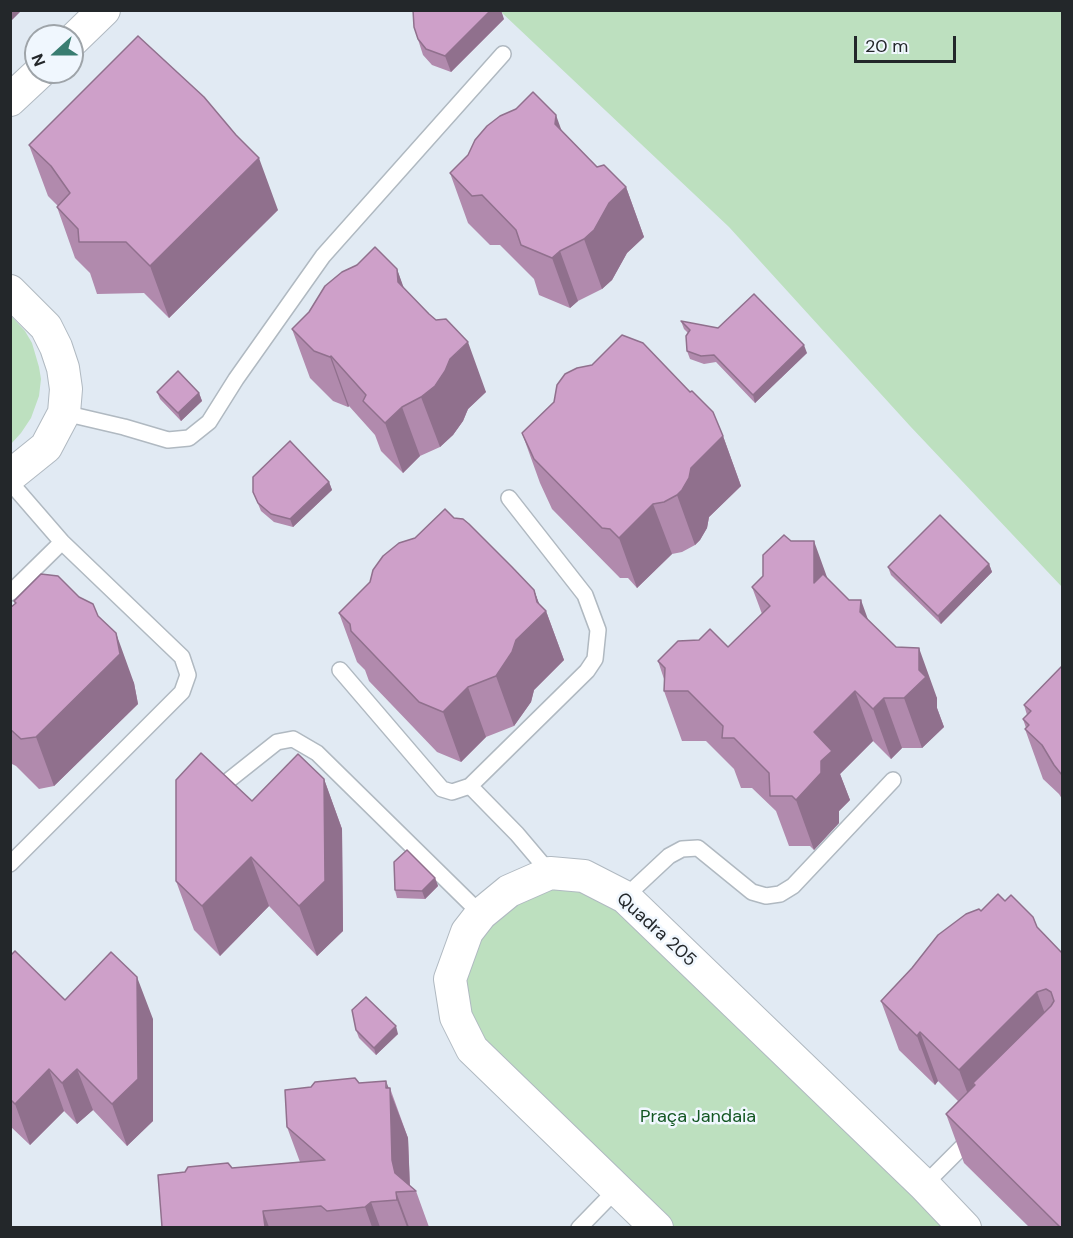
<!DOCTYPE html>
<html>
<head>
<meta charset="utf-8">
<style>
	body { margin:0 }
	#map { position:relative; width:1073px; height:1238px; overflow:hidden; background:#e1eaf3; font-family:"DM Sans",sans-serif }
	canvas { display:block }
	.frame { position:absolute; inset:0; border:12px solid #23272a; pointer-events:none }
	.north { position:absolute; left:24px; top:24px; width:60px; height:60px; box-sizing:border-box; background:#f0f7fe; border:2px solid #9ea4a9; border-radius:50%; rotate:249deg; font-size:16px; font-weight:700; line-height:24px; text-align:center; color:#23272a }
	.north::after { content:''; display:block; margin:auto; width:21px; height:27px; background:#397d71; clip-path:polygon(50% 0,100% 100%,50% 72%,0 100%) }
	.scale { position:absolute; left:854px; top:36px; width:102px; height:27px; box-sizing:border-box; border:3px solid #23272a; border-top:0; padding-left:8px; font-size:18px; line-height:21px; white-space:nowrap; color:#23272a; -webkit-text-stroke:4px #f0f7fe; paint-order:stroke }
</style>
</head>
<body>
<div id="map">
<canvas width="1073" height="1238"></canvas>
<div class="frame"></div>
<div class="north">N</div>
<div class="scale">20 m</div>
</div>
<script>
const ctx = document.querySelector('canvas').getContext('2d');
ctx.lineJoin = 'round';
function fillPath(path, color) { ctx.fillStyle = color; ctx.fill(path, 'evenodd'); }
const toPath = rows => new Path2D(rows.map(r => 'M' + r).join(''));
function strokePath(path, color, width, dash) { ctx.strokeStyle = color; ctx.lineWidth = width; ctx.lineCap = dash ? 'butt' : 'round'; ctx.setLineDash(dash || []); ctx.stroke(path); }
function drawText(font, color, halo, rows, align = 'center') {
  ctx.font = font + ' "DM Sans",sans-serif'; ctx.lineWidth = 5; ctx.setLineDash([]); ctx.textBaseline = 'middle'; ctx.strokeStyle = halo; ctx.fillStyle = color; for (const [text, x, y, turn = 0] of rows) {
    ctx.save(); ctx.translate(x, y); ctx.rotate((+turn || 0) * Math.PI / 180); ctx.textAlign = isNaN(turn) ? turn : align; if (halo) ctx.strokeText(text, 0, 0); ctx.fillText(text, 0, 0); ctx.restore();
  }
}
fillPath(toPath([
	[500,11,1062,11,1062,587,910,426,729,227],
	[11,316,25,331,32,343,39,367,41,379,39,396,31,418,21,433,11,444],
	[584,876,965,1227,657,1227,456,1017,481,914]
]), '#bde0bf');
const service = toPath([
	[64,413,124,427,168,440,189,438,209,422,236,379,323,256,503,54],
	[10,482,62,542,182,657,188,675,182,692,10,864],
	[509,498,585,595,598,630,595,659,587,671,470,786,517,834,550,873],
	[10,593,62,542],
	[340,670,442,789,452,792,470,786],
	[214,792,277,742,293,739,317,753,481,914],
	[625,897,669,856,682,849,698,848,752,892,766,896,780,894,793,886,893,780],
	[924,1185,973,1136],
	[579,1228,617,1189]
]);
const minor = toPath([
	[72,41,104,10],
	[10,100,40,72],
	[10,291,46,327,56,347,63,368,66,389,64,413,46,447,10,476],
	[657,1228,472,1049,456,1017,450,979,467,932,481,914,509,891,550,873,584,876,625,897,924,1185,965,1228]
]);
strokePath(service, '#b0b9c1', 18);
strokePath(minor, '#b0b9c1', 34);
strokePath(service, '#fff', 15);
strokePath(minor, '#fff', 32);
fillPath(toPath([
	[504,19,451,72,432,65,423,55,414,27],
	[562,131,597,167,626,187,644,237,627,253,612,280,602,289,578,301,570,308,539,295,534,279,500,245,490,245,468,223,450,173],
	[29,145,278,210,169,318,144,293,97,294,90,273,75,258,57,207,58,206,48,196],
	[397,269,403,287,486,392,468,409,463,421,453,435,440,447,420,456,403,473,381,451,375,435,349,406,348,407,333,401,310,378,292,329],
	[681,321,807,353,755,403,716,362,704,364,690,359,687,351,688,333,684,329],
	[592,365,723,436,741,486,709,517,707,528,700,540,695,545,682,552,672,554,637,588,628,578,620,578,552,509,540,483,522,433],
	[157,392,199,393,202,401,181,421,160,399],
	[329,482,332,490,293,527,274,522,261,511,253,492],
	[415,538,534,590,539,604,546,611,564,660,534,690,531,702,514,726,486,737,461,762,437,752,369,681,365,670,357,662,339,613],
	[989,564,992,572,941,624,891,575,888,567],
	[828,579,867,619,937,698,937,708,944,727,922,748,902,748,891,759,873,741,840,774,850,800,839,811,839,823,814,850,810,846,789,846,776,811,752,788,741,788,734,769,706,741,682,741,664,691,664,679,658,661,728,647,762,614,752,587],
	[14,601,98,616,134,683,138,704,54,786,39,789,16,766,10,763,10,608,15,604],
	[1062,666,1062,799,1059,794,1043,779,1025,729,1026,728,1023,719,1027,715,1024,705],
	[324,779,342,829,343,931,317,956,269,906,220,956,194,930,176,881,252,801],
	[435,878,438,886,425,899,397,898,395,890],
	[1005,901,1037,927,1062,953,1062,1227,1029,1227,964,1163,946,1114,958,1101,938,1081,935,1085,899,1050,881,1001,981,911],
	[10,956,65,1000,153,1019,153,1121,127,1146,93,1110,77,1124,64,1111,30,1145,10,1126],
	[356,1030,398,1034,376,1055,359,1038],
	[359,1083,390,1088,408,1138,410,1186,416,1191,429,1227,162,1227,232,1168,300,1162,287,1127]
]), '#b18aad');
fillPath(toPath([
	[10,10,22,10,10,22],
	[491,10,501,10,504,19,451,72,445,56],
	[556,115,574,165,555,124],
	[259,158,278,210,169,318,150,266],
	[626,187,644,237,627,253,612,280,602,289,584,239,609,203],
	[560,251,578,301,570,308,552,258],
	[397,269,415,319,398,282],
	[468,342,486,392,468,409,463,421,453,435,440,447,421,397,450,359],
	[804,345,807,353,755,403,753,395],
	[331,356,349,406,348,407,330,357],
	[199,393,202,401,181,421,178,413],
	[402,407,420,456,403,473,385,423],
	[723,436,741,486,709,517,707,528,700,540,695,545,677,495,691,468],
	[329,482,332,490,293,527,290,519],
	[653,504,672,554,637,588,619,538],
	[814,541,832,591,814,583],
	[989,564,992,572,941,624,938,616],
	[534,590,543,614,546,611,564,660,534,690,531,702,514,726,496,676,537,602],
	[861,600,879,650,860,612],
	[116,633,134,683,138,704,54,786,36,737],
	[919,648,937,698,937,708,944,727,922,748,904,698,919,670],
	[468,687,486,737,461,762,443,712],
	[855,691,873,741,840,774,850,800,839,811,839,823,814,850,796,800,814,732],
	[884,698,902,748,891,759,873,709],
	[324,779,342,829,343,931,317,956,299,906],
	[251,857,269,906,220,956,202,906],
	[435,878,438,886,425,899,422,891],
	[137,977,153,1019,153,1121,127,1146,112,1104],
	[1037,992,1055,1041,973,1083,984,1112,977,1119,959,1070],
	[396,1026,398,1034,376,1055,374,1048],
	[920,1032,938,1081,935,1085,917,1036],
	[49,1069,64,1111,30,1145,15,1104],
	[77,1069,93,1110,77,1124,62,1083],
	[386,1081,408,1138,410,1191,395,1173,392,1160],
	[396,1192,409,1227,407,1227,397,1200],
	[371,1202,380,1227,372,1227,365,1207],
	[263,1211,269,1227,265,1227]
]), '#90708d');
const building = toPath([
	[413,10,491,10,445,56,426,49,418,39,414,27,413,10],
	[138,36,204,97,236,135,259,158,150,266,126,242,79,242,78,229,57,207,70,193,51,166,29,145,138,36],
	[533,92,556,115,555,124,597,167,604,165,626,187,609,203,594,230,584,239,560,251,552,258,521,245,516,230,482,195,472,196,450,173,468,155,475,140,487,126,500,116,516,109,533,92],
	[375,247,397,269,398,282,429,314,436,320,446,319,468,342,450,359,445,371,435,386,421,397,402,407,385,423,363,401,366,395,331,356,330,357,314,351,292,329,309,312,325,286,342,272,357,265,375,247],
	[754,294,804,345,753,395,714,355,701,356,687,351,686,336,690,330,681,321,718,328,754,294],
	[622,335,643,343,690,392,692,391,713,412,723,436,691,468,689,478,682,490,677,495,664,502,653,504,619,538,610,529,602,528,534,459,522,433,554,402,557,385,565,374,577,368,592,365,622,335],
	[178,371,199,393,178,413,157,392,178,371],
	[290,441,329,482,290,519,271,514,258,503,253,492,253,477,290,441],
	[445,509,454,518,463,519,469,524,512,567,534,590,537,602,546,611,516,640,512,652,496,676,468,687,443,712,419,702,351,631,350,624,339,613,370,582,373,570,383,556,399,543,415,538,445,509],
	[940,515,989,564,938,616,888,567,940,515],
	[784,535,791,541,814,541,814,583,823,574,849,600,861,600,860,612,896,647,919,648,919,670,926,677,904,698,884,698,873,709,855,691,814,732,832,751,821,761,821,773,796,800,792,796,770,796,769,773,734,738,722,738,723,726,688,691,664,691,665,668,658,661,678,641,699,640,710,629,728,647,770,606,752,587,763,576,763,555,784,535],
	[41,574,58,576,79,597,93,604,98,616,116,633,120,654,36,737,21,739,10,729,10,608,16,603,14,601,41,574],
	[1062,666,1062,775,1054,765,1042,745,1025,729,1029,725,1023,719,1031,711,1024,705,1062,666],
	[201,753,252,801,298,754,324,779,325,881,299,906,251,857,202,906,176,881,176,780,201,753],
	[407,850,435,878,422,891,395,890,394,862,407,850],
	[998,894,1005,901,1011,895,1033,917,1037,927,1062,953,1062,1227,1060,1227,946,1114,975,1085,973,1083,1051,1006,1054,1001,1051,992,1046,989,1037,992,959,1070,920,1032,917,1036,881,1001,912,968,938,935,966,914,979,909,981,911,998,894],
	[15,951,65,1000,111,952,137,977,138,1079,112,1104,77,1069,62,1083,49,1069,15,1104,10,1099,10,956,15,951],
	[366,997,396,1026,374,1048,356,1030,352,1010,366,997],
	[355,1078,359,1083,386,1081,386,1088,390,1088,392,1160,395,1173,416,1191,396,1192,397,1200,371,1202,365,1207,327,1211,321,1206,263,1211,265,1227,162,1227,158,1175,185,1172,188,1167,228,1163,232,1168,325,1160,287,1127,285,1090,311,1087,315,1082,355,1078]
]);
fillPath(building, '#cea0c9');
strokePath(building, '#90708d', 1.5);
drawText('18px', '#23272a', '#f0f7fe', [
	["Quadra 205",656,930,42]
]);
drawText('18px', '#115621', '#f0f7fe', [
	["Praça Jandaia",698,1117]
]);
</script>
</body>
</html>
